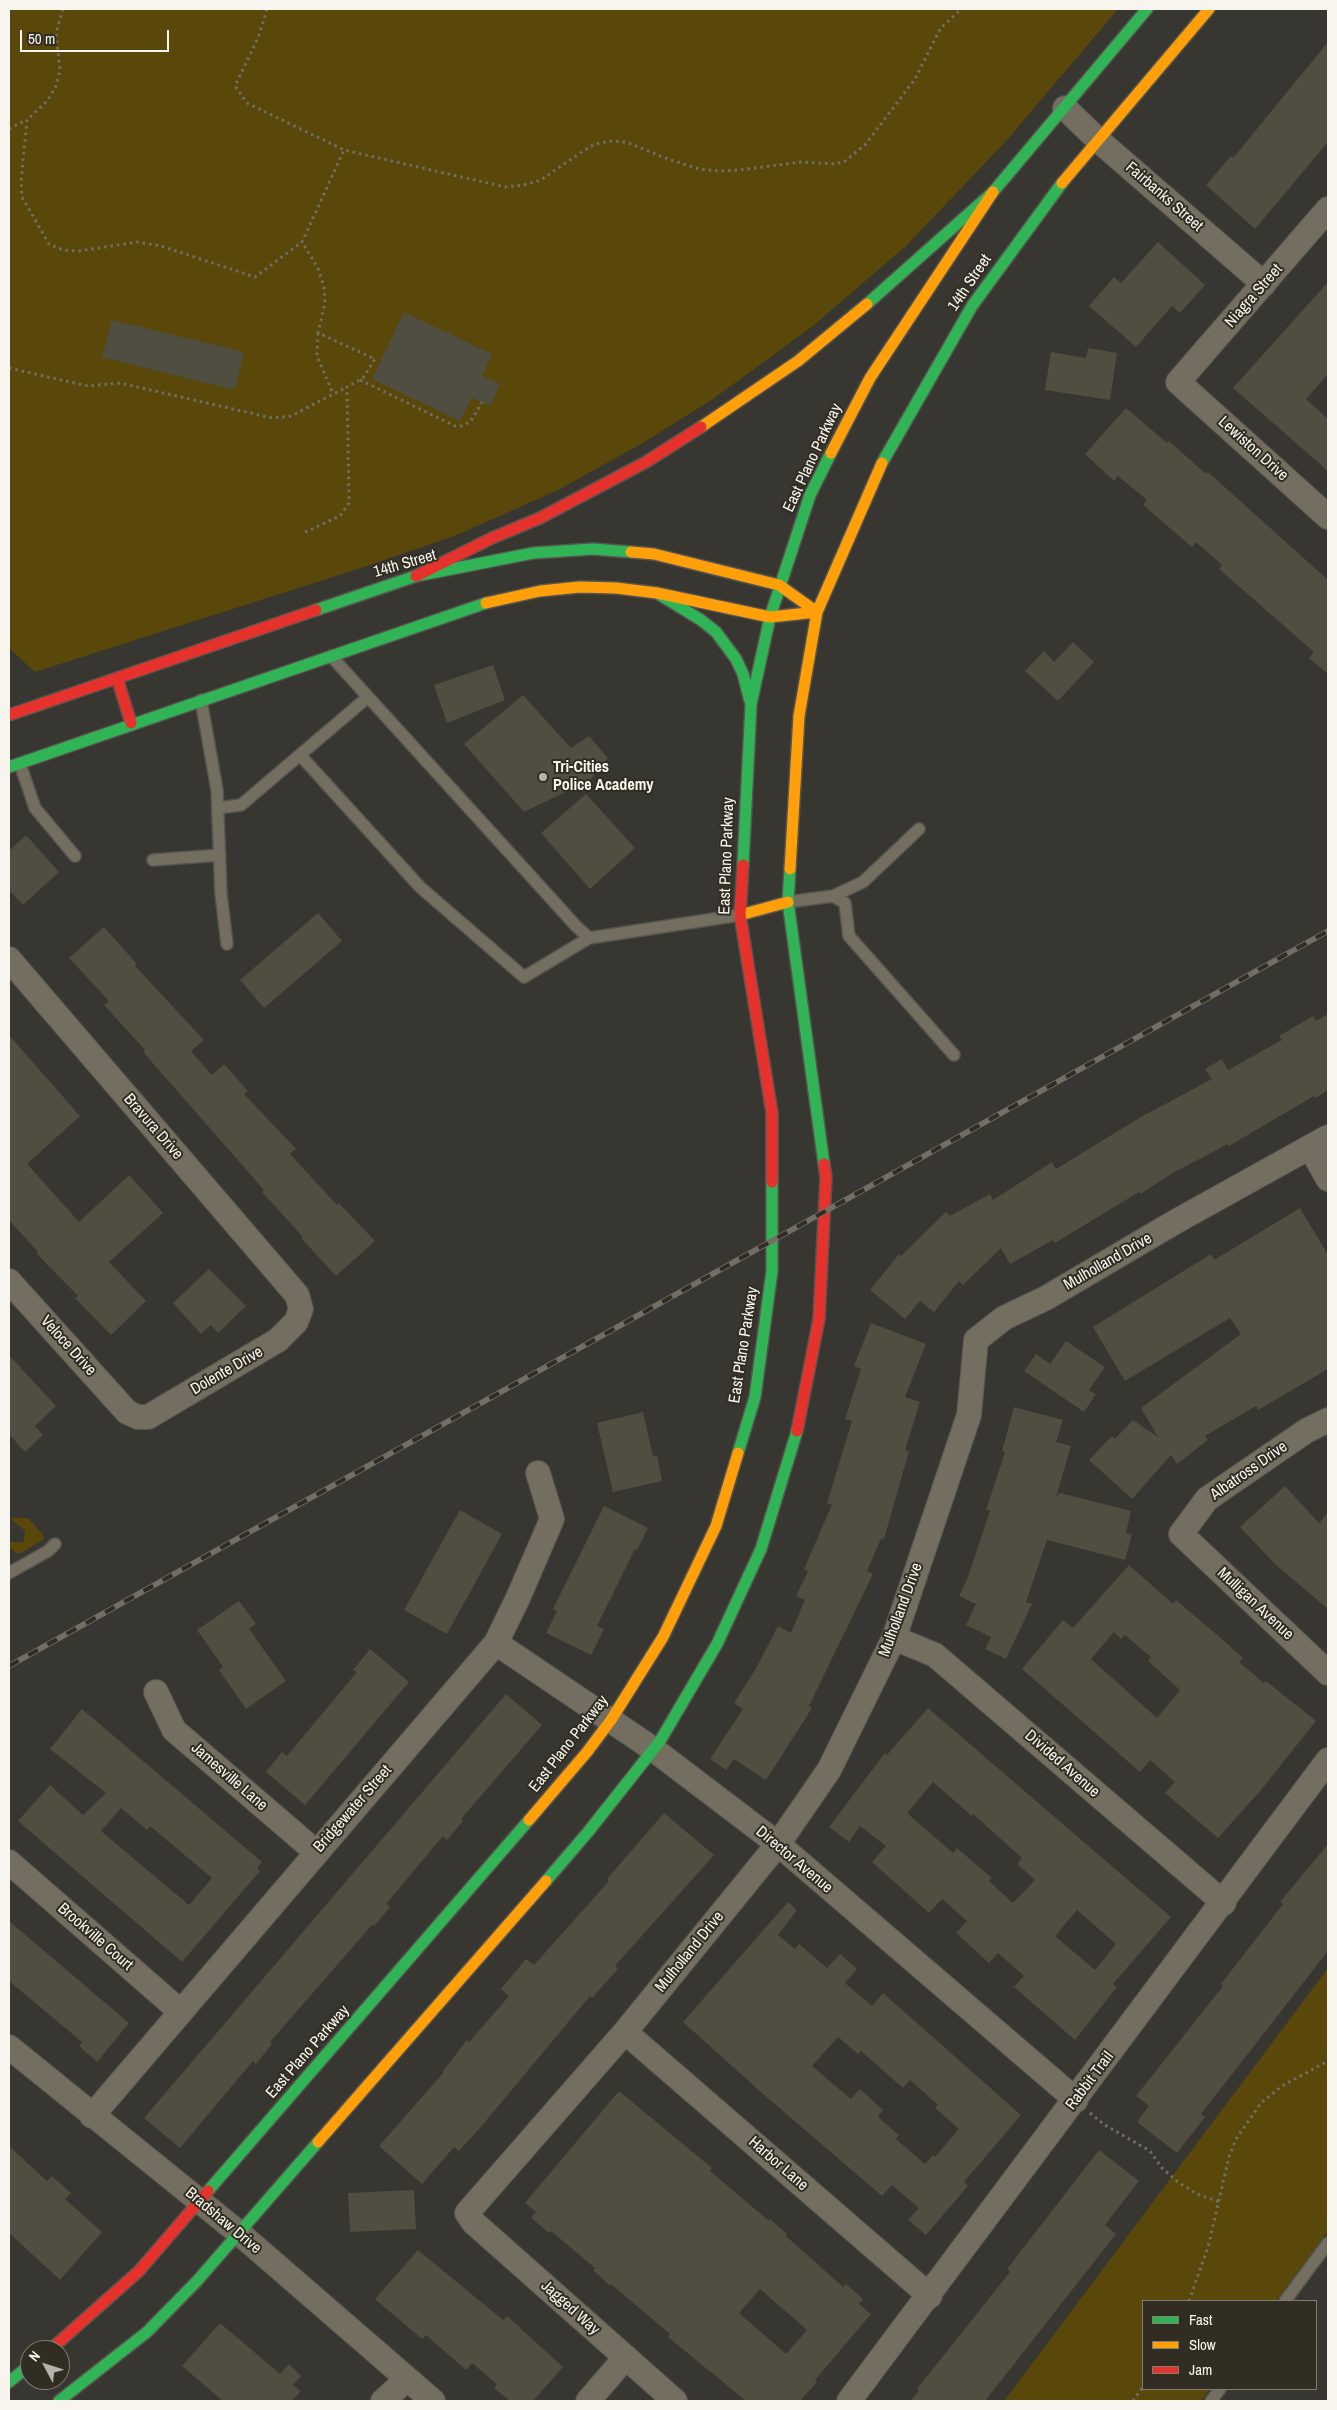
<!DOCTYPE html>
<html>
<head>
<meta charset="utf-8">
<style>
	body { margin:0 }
	#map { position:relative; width:1337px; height:2410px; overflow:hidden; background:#383630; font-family:"Archivo Narrow",sans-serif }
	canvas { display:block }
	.frame { position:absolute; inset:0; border:10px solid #f7f5ed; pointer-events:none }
	.legend { position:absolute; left:1142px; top:2300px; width:175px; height:90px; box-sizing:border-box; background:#312d22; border:1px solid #807d73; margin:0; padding:6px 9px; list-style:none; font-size:15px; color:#f7f5ed }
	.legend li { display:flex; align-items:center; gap:10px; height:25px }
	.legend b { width:25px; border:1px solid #807d73 }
	.north { position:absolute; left:20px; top:2340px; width:50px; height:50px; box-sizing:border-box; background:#312d22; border:1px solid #807d73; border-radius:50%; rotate:310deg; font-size:14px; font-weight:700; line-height:20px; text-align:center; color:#f7f5ed }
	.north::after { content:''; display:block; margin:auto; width:18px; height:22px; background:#b4b2ab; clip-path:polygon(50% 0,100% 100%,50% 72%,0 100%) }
	.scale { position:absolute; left:20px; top:30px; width:149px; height:22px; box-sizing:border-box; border:2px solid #f7f5ed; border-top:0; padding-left:6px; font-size:15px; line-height:18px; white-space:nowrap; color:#f7f5ed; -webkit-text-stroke:4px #312d22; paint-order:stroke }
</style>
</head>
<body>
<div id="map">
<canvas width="1337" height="2410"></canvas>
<div class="frame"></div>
<ul class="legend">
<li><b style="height:6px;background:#30b455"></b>Fast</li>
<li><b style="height:6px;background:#ff9f0a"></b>Slow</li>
<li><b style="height:6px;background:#e5322d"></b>Jam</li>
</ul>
<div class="north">N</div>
<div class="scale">50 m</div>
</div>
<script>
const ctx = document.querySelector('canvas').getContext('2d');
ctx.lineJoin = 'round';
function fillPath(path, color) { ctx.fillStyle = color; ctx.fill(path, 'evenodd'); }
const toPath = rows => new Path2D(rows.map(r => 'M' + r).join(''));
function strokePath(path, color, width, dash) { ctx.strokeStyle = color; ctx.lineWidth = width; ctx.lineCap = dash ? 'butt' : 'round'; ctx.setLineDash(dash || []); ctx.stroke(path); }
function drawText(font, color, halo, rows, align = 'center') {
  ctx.font = font + ' "Archivo Narrow",sans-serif'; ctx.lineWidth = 4; ctx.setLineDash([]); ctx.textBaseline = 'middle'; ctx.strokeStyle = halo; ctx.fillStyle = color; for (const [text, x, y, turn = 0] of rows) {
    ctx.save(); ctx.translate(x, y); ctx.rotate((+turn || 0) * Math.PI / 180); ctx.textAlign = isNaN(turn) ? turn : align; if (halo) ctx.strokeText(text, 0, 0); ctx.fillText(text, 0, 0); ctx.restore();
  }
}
fillPath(toPath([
	[9,9,1118,9,1007,140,905,247,813,326,713,399,643,443,558,490,457,535,361,568,35,672,9,648],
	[10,1518,28,1518,43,1535,44,1539,21,1553,16,1553,9,1546,9,1542,24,1542,25,1531],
	[1328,1968,1328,2231,1276,2301,1143,2301,1143,2389,1210,2389,1201,2401,1004,2401]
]), '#594809');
fillPath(toPath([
	[1328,42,1328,142,1255,229,1206,185,1231,156,1233,158],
	[1158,242,1205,285,1180,313,1172,306,1136,347,1089,306,1114,277,1121,283],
	[1328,282,1328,374,1306,399,1328,419,1328,471,1233,388],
	[404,312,492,354,482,376,500,384,491,406,472,398,460,421,372,379],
	[112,320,244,352,235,390,102,357],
	[1088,348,1117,353,1110,400,1045,390,1051,352,1086,358],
	[1126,408,1167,443,1169,441,1206,474,1208,472,1328,580,1328,674,1309,658,1314,652,1219,569,1222,565,1196,542,1192,547,1143,505,1147,500,1118,476,1114,481,1085,454],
	[1073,642,1094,662,1058,701,1025,671,1044,651,1054,662],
	[493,665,505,700,447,723,434,685],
	[523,695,571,748,589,736,608,758,590,780,524,812,464,744],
	[586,794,635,848,590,889,541,833],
	[26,835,59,872,23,905,9,890,9,851],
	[318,913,342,941,264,1008,240,980],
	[104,927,137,964,135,966,204,1040,191,1051,212,1075,224,1064,248,1091,244,1094,296,1149,290,1154,337,1205,339,1203,375,1241,336,1276,301,1238,303,1237,262,1192,264,1190,143,1052,145,1050,104,1005,109,1001,69,958],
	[1328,1014,1328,1090,1315,1098,1314,1096,1229,1146,1228,1144,1173,1173,1140,1194,1139,1192,1055,1243,1053,1240,1010,1264,1001,1248,963,1285,959,1281,934,1312,920,1301,905,1319,870,1290,899,1254,901,1256,946,1212,950,1216,990,1194,993,1200,1052,1162,1056,1169,1141,1117,1212,1079,1205,1069,1222,1059,1228,1070,1282,1040,1279,1036,1313,1016,1316,1021],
	[9,1035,80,1116,28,1163,29,1166,79,1222,129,1175,163,1213,109,1262,146,1301,111,1335,75,1298,78,1296,36,1253,38,1252,9,1220],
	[1300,1208,1328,1255,1328,1369,1258,1410,1256,1406,1205,1436,1208,1440,1177,1464,1171,1455,1132,1499,1089,1460,1112,1436,1115,1439,1133,1420,1158,1437,1141,1408,1241,1334,1230,1318,1125,1381,1093,1327,1211,1254,1214,1260],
	[209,1269,246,1306,218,1333,211,1325,201,1334,173,1303],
	[871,1323,926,1344,905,1397,920,1402,905,1450,909,1451,884,1539,881,1539,867,1571,873,1574,809,1706,812,1708,766,1780,734,1759,726,1770,710,1759,743,1709,734,1703,755,1670,778,1626,791,1633,805,1600,796,1596,808,1571,804,1569,832,1505,827,1503,852,1421,845,1419,861,1369,854,1366],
	[1066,1341,1105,1367,1089,1390,1096,1394,1084,1412,1024,1371,1036,1354,1050,1364],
	[9,1355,56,1406,35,1426,43,1435,25,1452,9,1434],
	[1014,1407,1063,1420,1056,1442,1071,1446,1056,1497,1060,1493,1131,1511,1126,1533,1132,1534,1125,1560,1047,1540,1026,1602,1032,1604,1006,1659,985,1649,991,1637,966,1625,976,1604,959,1596,968,1577,990,1511,986,1510,1005,1452,1002,1451],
	[643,1412,653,1456,657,1455,662,1481,613,1492,597,1423],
	[1285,1486,1319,1523,1328,1513,1328,1609,1276,1565,1240,1527],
	[604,1506,648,1528,637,1550,635,1549,597,1626,604,1629,591,1655,546,1633,557,1611,553,1609],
	[460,1510,502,1534,447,1634,404,1610],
	[1129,1565,1173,1604,1176,1600,1215,1633,1243,1658,1239,1662,1264,1683,1266,1681,1316,1721,1261,1790,1218,1838,1165,1793,1175,1782,1150,1760,1140,1772,1022,1669,1063,1620,1073,1628],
	[1114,1632,1121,1639,1125,1635,1151,1657,1148,1661,1180,1690,1157,1718,1091,1659],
	[239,1601,256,1624,249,1629,286,1681,246,1709,219,1670,223,1667,197,1630],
	[370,1649,409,1682,305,1805,266,1772,282,1752,287,1756,357,1672,353,1670],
	[506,1694,542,1725,461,1819,463,1821,447,1840,443,1836,386,1904,390,1907,374,1926,372,1925,270,2042,272,2044,256,2064,253,2061,180,2148,144,2118],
	[928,1708,1171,1917,1113,1984,1117,1987,1075,2040,1014,1987,1024,1976,998,1953,989,1963,956,1933,967,1921,942,1899,929,1913,872,1862,886,1846,860,1826,849,1842,829,1827,885,1753,887,1755],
	[933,1782,972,1816,973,1814,1022,1858,1017,1864,1035,1880,1013,1903,989,1881,992,1878,957,1848,953,1853,907,1813],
	[1077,1910,1116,1944,1095,1970,1055,1936],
	[82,1709,262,1862,257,1868,260,1871,182,1962,18,1821,50,1785,83,1815,106,1793,50,1749],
	[121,1808,147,1830,150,1826,212,1878,189,1905,101,1831],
	[664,1813,714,1855,615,1966,618,1969,592,1998,590,1996,480,2128,459,2151,454,2147,422,2184,379,2146,444,2072,443,2071,467,2040,469,2042,509,1996,501,1989,526,1959,534,1965,609,1881,607,1879],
	[1328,1844,1328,1951,1201,2114,1205,2117,1177,2153,1137,2122,1149,2106,1136,2096,1223,1986,1221,1984,1283,1904,1280,1902],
	[788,1902,797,1910,778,1935,795,1949,799,1944,827,1968,840,1954,857,1969,845,1983,872,2006,883,1993,1021,2115,964,2182,968,2186,926,2235,908,2220,919,2208,892,2185,882,2196,762,2093,683,2022],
	[838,2037,858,2054,861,2051,903,2088,910,2080,938,2105,935,2108,959,2129,935,2157,933,2155,925,2164,896,2139,899,2135,878,2117,883,2110,860,2089,851,2099,812,2066],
	[9,1921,129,2023,97,2062,79,2046,82,2042,9,1981],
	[619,2091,712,2168,710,2171,769,2221,770,2219,787,2234,786,2236,843,2287,846,2284,863,2299,859,2304,871,2314,815,2380,817,2382,800,2401,746,2401,668,2337,670,2334,611,2284,610,2286,593,2270,595,2268,551,2231,549,2233,531,2218,536,2212,525,2203],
	[760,2289,807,2330,786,2354,739,2313],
	[9,2146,47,2181,52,2176,71,2193,65,2199,102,2232,60,2280,9,2233],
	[1099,2150,1139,2181,1105,2225,1116,2234,985,2401,910,2401,919,2391,917,2389,1010,2272,1007,2269],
	[414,2190,416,2229,350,2232,348,2193],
	[418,2250,503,2320,507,2316,563,2367,533,2401,510,2401,494,2388,497,2384,472,2363,466,2370,426,2335,422,2339,375,2299],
	[220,2323,280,2374,289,2364,301,2376,293,2385,301,2391,292,2401,223,2401,182,2366]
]), '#504d41');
const lane = toPath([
	[331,656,576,926,589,938,740,915],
	[201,700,217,790,221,894,227,944],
	[300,755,420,887,524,977,589,938],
	[20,764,35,808,75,856],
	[218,808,241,805,368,697],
	[153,860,220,855],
	[833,896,845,903,849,936,954,1055],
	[788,902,833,896,863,882,919,829],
	[9,1573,48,1551,55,1544],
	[1285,2301,1328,2243],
	[1211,2401,1220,2389]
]);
const street = toPath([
	[1065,108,1098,140,1264,284],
	[1328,209,1178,382,1328,517],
	[9,959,297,1295,301,1309,296,1322,278,1340,148,1417,138,1417,127,1412,9,1281],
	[1310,1147,1328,1179],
	[1328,1420,1306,1431,1207,1499,1181,1534,1328,1673],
	[894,1638,935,1655,1224,1903],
	[496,1643,653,1749,778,1844,1076,2100],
	[156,1692,174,1730,316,1852],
	[9,1862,181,2012],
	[625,2032,930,2296],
	[9,2047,239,2233,433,2401],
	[92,2116,496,1643,518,1598,552,1519,538,1473],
	[383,2401,407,2379],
	[588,2401,626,2357],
	[675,2401,474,2223,467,2213,625,2032,778,1844,829,1770,894,1638,969,1415,976,1340,1004,1318,1046,1298,1175,1222,1328,1137],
	[849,2401,1328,1760]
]);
const fast = toPath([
	[867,304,993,192,1147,9],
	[882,463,972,306,1062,183],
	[657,593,701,620,716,632,736,659,743,674,750,701],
	[316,610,416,576,533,553,593,549,631,552],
	[9,767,486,603],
	[743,865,751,704,770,617,810,495,831,453],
	[790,869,788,902,824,1164],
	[738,1453,755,1397,772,1271,772,1182],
	[546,1881,588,1832,660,1741,717,1644,761,1549,797,1431],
	[208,2191,529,1820],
	[9,2382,30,2365],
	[59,2401,147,2332,197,2281,318,2142]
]);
const slow = toPath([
	[1062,183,1209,9],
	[701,427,798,361,867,304],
	[831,453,870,378,993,192],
	[631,552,654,554,779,585,817,612],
	[486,603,540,591,580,587,616,588,657,593,770,617,817,612],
	[790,869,799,716,817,612,882,463],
	[740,915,788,902],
	[529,1820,587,1752,611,1720,663,1637,716,1526,738,1453],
	[318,2142,546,1881]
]);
const jam = toPath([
	[416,576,492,538,540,518,646,462,701,427],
	[117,678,131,723],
	[9,715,316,610],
	[743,865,740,915,772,1113,772,1182],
	[797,1431,819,1319,826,1177,824,1164],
	[50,2350,139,2271,208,2191]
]);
strokePath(lane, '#56544f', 14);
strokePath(street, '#56544f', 26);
strokePath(fast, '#56544f', 14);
strokePath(slow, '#56544f', 14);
strokePath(jam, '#56544f', 14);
strokePath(toPath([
	[63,9,56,33,60,70,56,86,48,100,27,120,21,181,22,197,49,244,63,250,79,251,137,242,161,246,255,277,302,242],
	[267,9,258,38,235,86,247,103,344,150,505,187,524,185,541,180,583,151,595,144,611,141,626,142,668,159,699,169,720,171,739,170,801,162,836,164,845,161,865,145,915,79,940,29,961,9],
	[9,129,26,120],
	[318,333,317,356,333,394],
	[9,368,88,386,120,383,272,418,291,416,347,387],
	[360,380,455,426,462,426,471,421,482,402],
	[305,532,340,516,349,503,347,387,363,378,375,359,318,333,325,303,324,287,318,268,302,242,344,150],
	[1090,2113,1105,2125,1150,2151,1162,2168,1178,2182,1197,2194,1219,2202],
	[1189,2301,1208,2247,1229,2157,1236,2139,1261,2103,1282,2086,1328,2061],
	[1133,2401,1143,2387]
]), '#716e64', 3, [2.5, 4]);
strokePath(lane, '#736e60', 11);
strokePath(street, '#736e60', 24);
strokePath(fast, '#30b455', 11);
strokePath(slow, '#ff9f0a', 11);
strokePath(jam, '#e5322d', 11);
const rail = toPath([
	[9,1666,1328,931]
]);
strokePath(rail, '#726e65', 5.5);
strokePath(rail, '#312d22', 4, [11]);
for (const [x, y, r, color] of [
	[543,777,5,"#b4b2ab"]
]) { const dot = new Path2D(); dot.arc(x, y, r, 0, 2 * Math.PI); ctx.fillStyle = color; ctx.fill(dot); strokePath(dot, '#312d22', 2); }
drawText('16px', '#f7f5ed', '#312d22', [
	["Fairbanks Street",1164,197,41],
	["14th Street",970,283,-56],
	["Niagra Street",1254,296,-49],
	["Lewiston Drive",1253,449,42],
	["East Plano Parkway",813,458,-65],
	["14th Street",405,564,-16],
	["East Plano Parkway",727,856,-88],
	["Bravura Drive",153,1127,49],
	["Mulholland Drive",1108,1262,-30],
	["East Plano Parkway",744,1345,-81],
	["Veloce Drive",68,1346,48],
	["Dolente Drive",227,1371,-30],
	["Albatross Drive",1249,1471,-35],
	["Mulligan Avenue",1255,1604,43],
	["Mulholland Drive",901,1610,-70],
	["East Plano Parkway",569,1744,-52],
	["Divided Avenue",1062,1764,41],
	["Jamesville Lane",229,1777,41],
	["Bridgewater Street",353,1809,-49],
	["Director Avenue",794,1860,40],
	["Brookville Court",95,1937,41],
	["Mulholland Drive",690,1952,-51],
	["East Plano Parkway",308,2052,-49],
	["Rabbit Trail",1090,2081,-53],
	["Harbor Lane",778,2164,41],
	["Bradshaw Drive",223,2221,40],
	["Jagged Way",570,2308,42]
]);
drawText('bold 16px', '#f7f5ed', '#312d22', [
	["Tri-Cities",553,768],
	["Police Academy",553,786]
], 'left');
</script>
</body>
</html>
